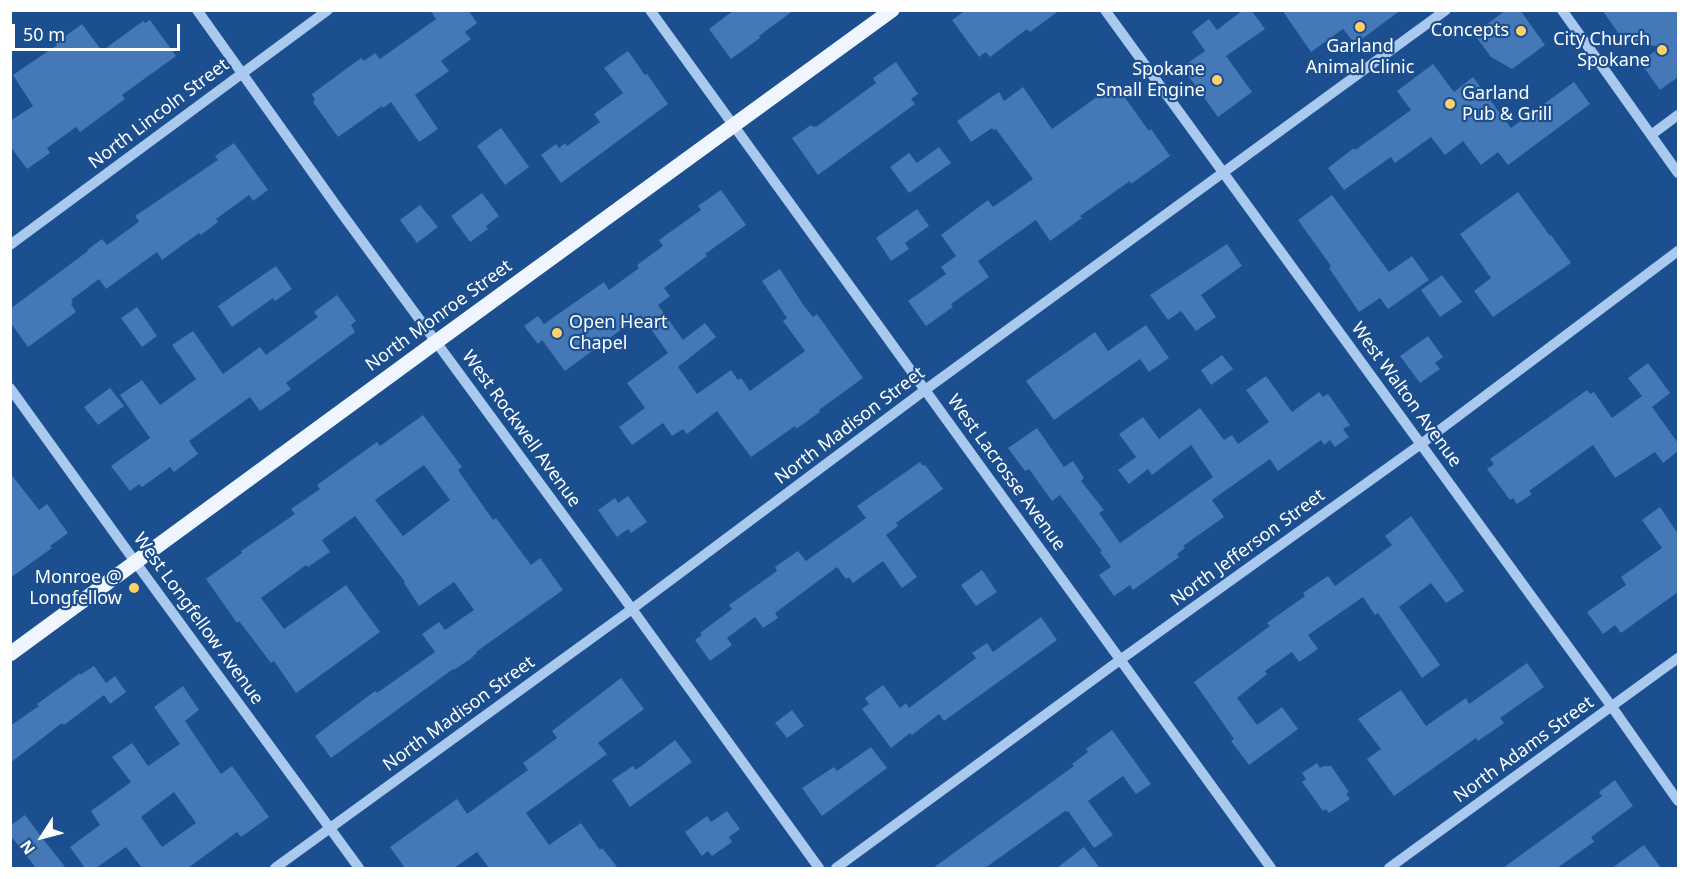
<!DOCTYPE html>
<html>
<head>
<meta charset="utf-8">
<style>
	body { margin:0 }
	#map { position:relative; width:1689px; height:879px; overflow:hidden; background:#1b4f8f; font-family:"Noto Sans",sans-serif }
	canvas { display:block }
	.frame { position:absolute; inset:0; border:12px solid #fff; pointer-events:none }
	.north { position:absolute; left:12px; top:807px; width:60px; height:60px; -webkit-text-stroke:4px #1b4f8f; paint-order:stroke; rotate:234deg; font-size:16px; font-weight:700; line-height:24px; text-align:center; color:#fff }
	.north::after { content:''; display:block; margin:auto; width:21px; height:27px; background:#fff; clip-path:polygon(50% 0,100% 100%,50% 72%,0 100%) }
	.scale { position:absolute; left:12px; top:24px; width:168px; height:27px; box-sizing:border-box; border:3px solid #fff; border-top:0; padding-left:8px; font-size:18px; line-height:21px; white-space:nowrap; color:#fff; -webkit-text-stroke:4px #1b4f8f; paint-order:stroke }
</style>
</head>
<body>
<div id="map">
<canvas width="1689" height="879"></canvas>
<div class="frame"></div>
<div class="north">N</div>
<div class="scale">50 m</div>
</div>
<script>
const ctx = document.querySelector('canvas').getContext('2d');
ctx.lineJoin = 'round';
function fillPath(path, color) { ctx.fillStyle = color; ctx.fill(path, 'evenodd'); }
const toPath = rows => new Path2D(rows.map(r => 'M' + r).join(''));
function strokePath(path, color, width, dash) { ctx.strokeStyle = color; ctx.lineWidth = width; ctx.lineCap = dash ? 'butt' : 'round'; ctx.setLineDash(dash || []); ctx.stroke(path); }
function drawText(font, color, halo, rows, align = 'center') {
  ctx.font = font + ' "Noto Sans",sans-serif'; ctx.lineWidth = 4.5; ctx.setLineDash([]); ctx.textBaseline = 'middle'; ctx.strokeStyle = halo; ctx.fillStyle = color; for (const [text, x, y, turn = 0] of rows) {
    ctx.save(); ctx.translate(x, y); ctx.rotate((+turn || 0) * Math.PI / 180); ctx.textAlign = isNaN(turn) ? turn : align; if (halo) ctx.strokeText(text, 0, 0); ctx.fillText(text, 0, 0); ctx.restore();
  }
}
fillPath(toPath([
	[430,10,468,10,477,23,465,32,471,39,441,61,449,71,415,95,438,129,419,142,391,102,383,108,382,106,338,137,313,102,315,100,312,94,361,58,364,61,375,53,380,59,436,19],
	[734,10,794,10,759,36,760,38,731,59,709,29],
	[966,10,1060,10,1030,32,1027,29,990,57,986,52,979,57,952,20],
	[1243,10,1251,10,1265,29,1226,56,1252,92,1218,117,1182,67,1205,51,1192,32,1209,19,1217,30],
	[1282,10,1401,10,1355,44,1343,29,1311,52],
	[1506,10,1520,10,1545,45,1512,69,1491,57,1474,34],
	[1602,10,1678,10,1678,77,1660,90,1640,62,1661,47,1624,41],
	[150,20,176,56,122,95,125,99,80,132,76,127,47,148,50,153,27,169,10,146,10,121,33,106,13,75,57,45,56,43,82,24,102,51,143,21,145,23],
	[628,51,645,75,647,74,668,104,561,183,541,155,556,144,559,148,565,143,567,146,600,122,594,114,623,93,604,68],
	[896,62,918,94,911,99,915,104,818,175,792,138,811,125,813,127,815,126,816,127,876,83,873,78],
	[1433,64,1454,92,1473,77,1511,128,1574,82,1590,104,1508,165,1498,152,1481,165,1463,141,1445,155,1431,137,1395,163,1391,157,1344,190,1328,168,1354,148,1355,150,1411,110,1397,91],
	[1115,84,1149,131,1151,129,1170,156,1131,184,1130,181,1080,216,1082,218,1050,241,1036,220,978,261,989,277,951,304,953,307,926,326,908,301,946,274,941,267,956,256,941,235,988,200,993,207,1033,179,996,129,994,130,992,128,971,142,957,121,999,92,1004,101,1023,87,1052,129],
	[501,128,529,167,505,185,477,146],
	[234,143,268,190,253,201,249,195,216,219,218,222,201,235,199,233,162,260,157,252,106,289,99,279,71,300,73,302,71,304,76,312,28,347,10,322,10,309,88,251,87,250,102,239,107,245,136,224,139,221,135,216,218,160,215,156],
	[939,147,951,163,909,193,890,167,909,153,917,163],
	[721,190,746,225,705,254,707,256,664,288,670,296,658,305,683,340,705,323,716,337,678,367,697,394,731,370,738,380,741,378,750,391,805,351,783,321,787,318,762,281,780,269,804,306,813,317,817,314,863,378,819,410,820,412,796,429,795,426,751,457,717,411,687,434,683,429,672,436,663,423,632,445,619,427,645,408,627,383,668,353,641,315,565,371,542,340,538,344,524,326,538,316,544,324,604,282,609,290,639,268,637,265,663,246,659,240,701,210,698,206],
	[1518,192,1550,236,1551,235,1571,263,1493,317,1474,291,1491,278,1460,234],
	[482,193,499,216,486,226,488,229,470,242,451,216],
	[1332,195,1389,272,1412,256,1429,280,1388,309,1380,298,1359,312,1329,268,1331,266,1298,220],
	[420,205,438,227,417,243,400,220],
	[917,209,929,226,905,243,909,249,891,261,876,238],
	[1227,244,1242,266,1201,295,1216,317,1196,331,1181,311,1168,320,1150,295],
	[276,266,292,289,275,301,273,298,232,327,218,306],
	[1442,275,1462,302,1440,317,1421,290],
	[337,295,356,321,351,325,355,332,286,383,291,389,260,411,250,397,189,441,198,454,174,472,170,467,142,487,139,484,130,491,111,466,150,438,120,395,142,380,160,405,196,379,172,345,193,331,223,374,260,347,266,355,318,317,314,312],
	[137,307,157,336,142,347,121,318],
	[1146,325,1169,358,1149,372,1140,359,1054,420,1026,381,1095,332,1108,351],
	[1428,336,1443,357,1435,363,1440,369,1420,383,1400,356],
	[1222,355,1233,369,1211,385,1201,370],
	[1648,363,1670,393,1652,407,1678,443,1678,451,1663,463,1655,452,1615,478,1593,445,1529,491,1532,494,1517,504,1513,498,1510,500,1487,469,1494,464,1490,459,1587,390,1590,394,1594,392,1612,418,1642,396,1628,378],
	[1266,376,1292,412,1319,392,1323,397,1328,394,1350,425,1343,429,1349,437,1335,447,1330,440,1324,445,1321,440,1278,471,1270,459,1212,500,1224,517,1183,546,1185,548,1177,554,1179,557,1133,590,1130,585,1114,596,1099,575,1111,567,1100,552,1102,551,1060,495,1052,501,1029,469,1025,471,1008,448,1037,428,1064,467,1073,461,1084,478,1081,481,1104,510,1099,513,1120,543,1213,477,1191,445,1152,475,1148,469,1129,484,1118,470,1136,457,1119,434,1143,417,1159,439,1200,408,1224,440,1232,435,1238,444,1269,422,1246,390],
	[110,388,124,406,98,425,84,407],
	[423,415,462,467,458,470,493,520,496,518,531,565,540,558,563,590,476,652,477,653,470,659,454,670,453,669,331,758,315,736,375,691,377,693,435,652,422,634,439,622,445,630,474,610,454,582,419,606,404,583,405,582,355,516,322,540,330,552,308,567,306,565,261,598,284,629,346,585,380,632,296,693,274,661,271,663,239,621,237,623,206,579,242,553,241,551,295,514,291,509,320,489,317,485,377,442,380,446],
	[424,465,450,500,403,536,375,500],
	[920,462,923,466,925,465,943,489,896,523,898,526,886,535,917,577,902,588,883,561,853,583,849,577,846,579,837,567,775,613,778,618,763,628,755,617,727,638,732,645,710,661,695,640,702,635,700,633,732,609,729,605,777,571,775,567,798,551,806,561,866,518,857,506],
	[10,473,39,510,47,504,68,533,50,546,52,548,10,578],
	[628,496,647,522,631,533,628,529,617,537,598,510,615,498,618,503],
	[1660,507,1678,534,1678,592,1621,633,1615,625,1603,634,1587,612,1626,585,1621,577,1662,548,1642,520],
	[1411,516,1464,591,1446,603,1431,583,1399,607,1440,665,1422,678,1378,613,1375,615,1363,597,1308,635,1318,649,1299,662,1292,652,1265,671,1267,674,1237,698,1257,725,1282,707,1298,729,1249,765,1231,741,1234,739,1194,682,1270,626,1267,623,1305,596,1303,593,1328,576,1335,586,1392,545,1385,536],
	[982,570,997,592,976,606,961,585],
	[1041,617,1057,640,944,721,939,714,912,735,910,733,891,748,862,709,869,704,865,698,883,685,900,708,906,703,909,708,976,658,972,653,987,643,993,652],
	[1527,663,1544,687,1500,718,1504,723,1478,741,1476,738,1394,796,1367,759,1381,749,1358,719,1401,690,1426,726,1466,698,1469,704],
	[94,666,106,683,115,676,126,692,110,704,104,695,64,725,62,723,10,763,10,726,39,706,37,704,80,673,80,675],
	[621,678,644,709,598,743,607,754,526,813,549,845,581,823,600,850,602,848,618,868,489,868,477,852,454,868,405,868,390,847,457,799,467,814,528,770,523,763,557,738,552,731],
	[183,686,199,710,185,721,221,774,232,766,269,817,241,837,237,832,188,868,142,868,126,847,96,868,85,868,70,847,100,825,91,811,131,782,112,757,132,743,148,766,180,744,154,707],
	[174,792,196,823,162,847,141,817],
	[792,710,804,726,787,738,775,723],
	[1112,730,1151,784,1136,794,1123,776,1088,801,1113,835,1094,848,1068,811,1066,812,1065,811,985,868,933,868,1074,766,1072,764,1088,752,1086,749],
	[675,740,692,762,630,807,612,780,633,766,636,770],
	[871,747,887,768,822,816,802,788,834,767,837,771],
	[1317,763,1320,768,1324,766,1331,766,1349,792,1346,794,1350,799,1329,813,1326,809,1323,811,1302,782,1306,779,1302,773],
	[1615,780,1633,806,1591,837,1594,842,1557,868,1503,868,1602,796,1599,792],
	[727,811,740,829,729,837,732,842,712,856,708,851,702,856,685,832,707,816,711,822],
	[25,815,43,839,66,868,36,868,10,835,10,826],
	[1644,845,1661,868,1612,868],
	[1084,847,1100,868,1057,868]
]), '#4478b7');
strokePath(toPath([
	[197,10,340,211,632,609,819,868],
	[650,10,1271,868],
	[1105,10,1612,707,1678,801],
	[1562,10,1678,173],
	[1651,135,1678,115],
	[10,245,328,10],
	[10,388,136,563,359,868],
	[275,868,632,609,925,390,1446,10],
	[836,868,1120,660,1421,444,1678,251],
	[1389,868,1678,658]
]), '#a9c9ee', 10);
strokePath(toPath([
	[10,654,436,342,892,10]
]), '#f0f6ff', 15);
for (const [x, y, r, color] of [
	[1360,27,6,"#ffd166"],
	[1521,31,6,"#ffd166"],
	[1662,50,6,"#ffd166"],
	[1217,80,6,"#ffd166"],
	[1450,104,6,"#ffd166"],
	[557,333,6,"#ffd166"],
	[134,588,6,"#ffd166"]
]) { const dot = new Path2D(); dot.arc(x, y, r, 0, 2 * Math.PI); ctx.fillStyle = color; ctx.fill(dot); strokePath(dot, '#1b4f8f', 2); }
drawText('18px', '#fff', '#1b4f8f', [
	["Concepts",1509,31],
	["City Church",1650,40],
	["Spokane",1650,61],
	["Garland",1360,47,"center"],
	["Animal Clinic",1360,68,"center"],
	["Spokane",1205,70],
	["Small Engine",1205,91],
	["Garland",1462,94,"left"],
	["Pub & Grill",1462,115,"left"],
	["Open Heart",569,323,"left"],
	["Chapel",569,344,"left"],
	["Monroe @",122,578],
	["Longfellow",122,599]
], 'right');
drawText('18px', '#fff', '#1b4f8f', [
	["North Lincoln Street",159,114,-37],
	["North Monroe Street",439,316,-36],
	["West Walton Avenue",1406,395,54],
	["North Madison Street",850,426,-37],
	["West Rockwell Avenue",521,429,54],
	["West Lacrosse Avenue",1006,473,54],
	["North Jefferson Street",1248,548,-36],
	["West Longfellow Avenue",198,619,54],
	["North Madison Street",459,714,-36],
	["North Adams Street",1524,750,-36]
]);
</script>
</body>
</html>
